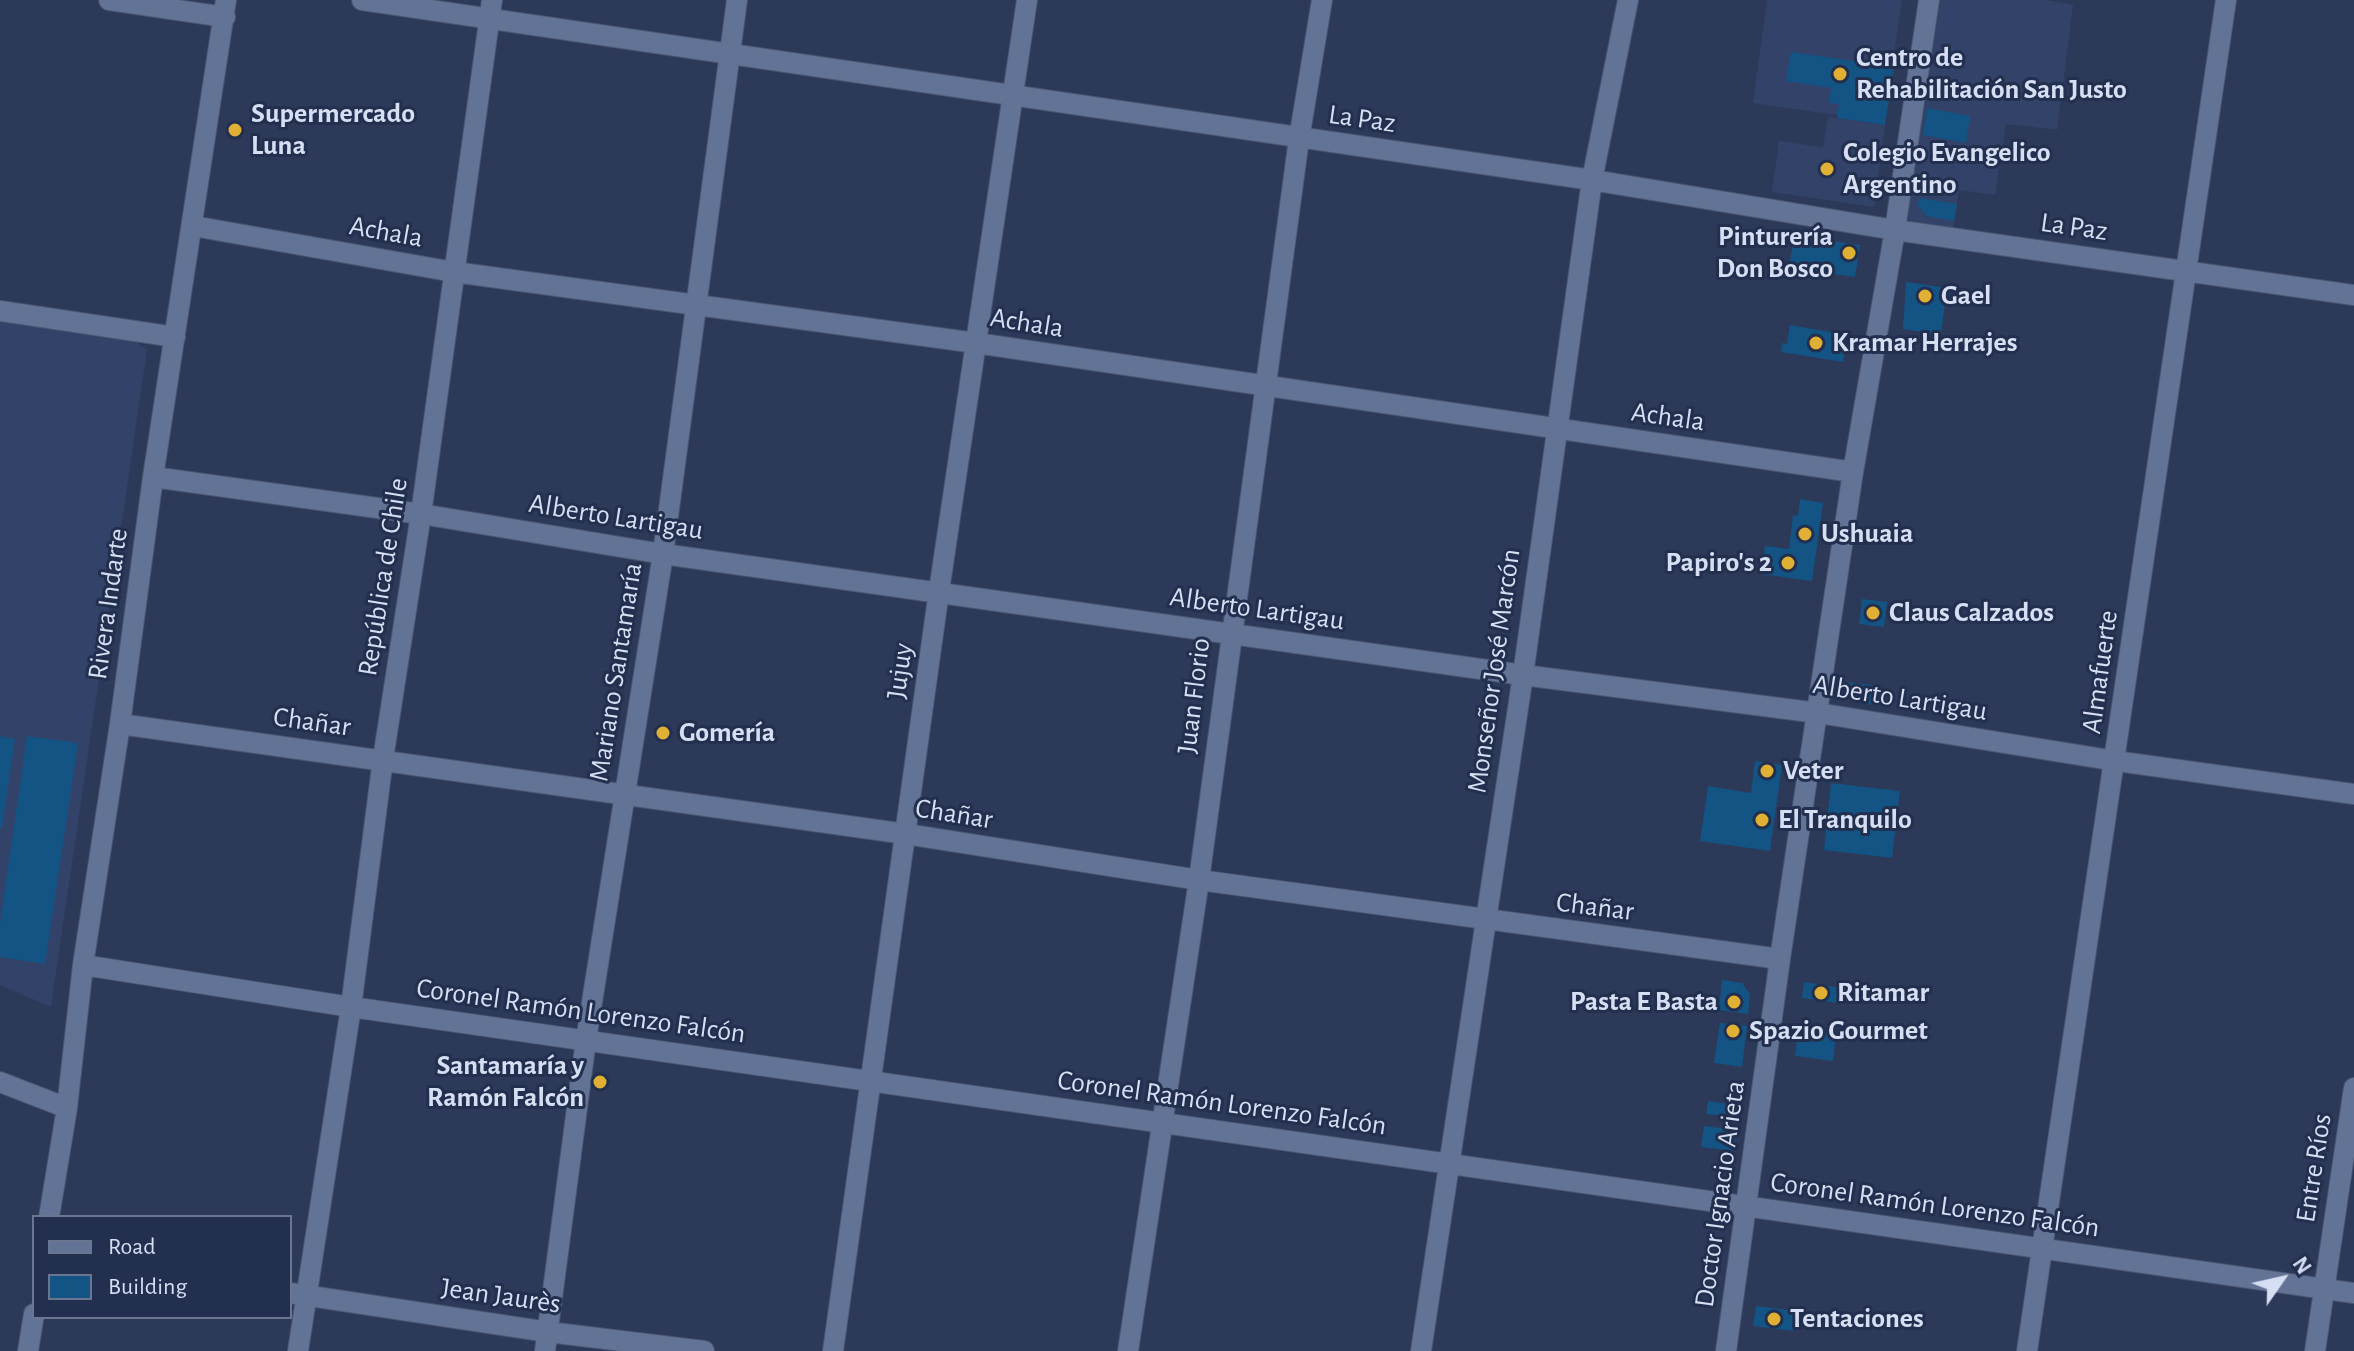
<!DOCTYPE html>
<html>
<head>
<meta charset="utf-8">
<style>
	body { margin:0 }
	#map { position:relative; width:2354px; height:1351px; overflow:hidden; background:#2c3959; font-family:"Alegreya Sans",sans-serif }
	canvas { display:block }
	.legend { position:absolute; left:32px; top:1215px; width:260px; height:104px; box-sizing:border-box; background:#222f4e; border:2px solid #6a7590; margin:0; padding:10px 14px; list-style:none; font-size:24px; color:#d5def2 }
	.legend li { display:flex; align-items:center; gap:16px; height:40px }
	.legend b { width:40px; border:2px solid #6a7590 }
	.north { position:absolute; left:2242px; top:1239px; width:80px; height:80px; -webkit-text-stroke:6px #222f4e; paint-order:stroke; rotate:56deg; font-size:22px; font-weight:700; line-height:32px; text-align:center; color:#d5def2 }
	.north::after { content:''; display:block; margin:auto; width:28px; height:36px; background:#d5def2; clip-path:polygon(50% 0,100% 100%,50% 72%,0 100%) }
</style>
</head>
<body>
<div id="map">
<canvas width="2354" height="1351"></canvas>
<ul class="legend">
<li><b style="height:10px;background:#637396"></b>Road</li>
<li><b style="height:22px;background:#135484"></b>Building</li>
</ul>
<div class="north">N</div>
</div>
<script>
const ctx = document.querySelector('canvas').getContext('2d');
ctx.lineJoin = 'round';
function fillPath(path, color) { ctx.fillStyle = color; ctx.fill(path, 'evenodd'); }
const toPath = rows => new Path2D(rows.map(r => 'M' + r).join(''));
function strokePath(path, color, width, dash) { ctx.strokeStyle = color; ctx.lineWidth = width; ctx.lineCap = dash ? 'butt' : 'round'; ctx.setLineDash(dash || []); ctx.stroke(path); }
function drawText(font, color, halo, rows, align = 'center') {
  ctx.font = font + ' "Alegreya Sans",sans-serif'; ctx.lineWidth = 6; ctx.setLineDash([]); ctx.textBaseline = 'middle'; ctx.strokeStyle = halo; ctx.fillStyle = color; for (const [text, x, y, turn = 0] of rows) {
    ctx.save(); ctx.translate(x, y); ctx.rotate((+turn || 0) * Math.PI / 180); ctx.textAlign = isNaN(turn) ? turn : align; if (halo) ctx.strokeText(text, 0, 0); ctx.fillText(text, 0, 0); ctx.restore();
  }
}
fillPath(toPath([
	[1767,0,1902,0,1884,122,1753,103],
	[1934,0,2047,0,2073,5,2057,130,2006,124,1995,195,1959,190,1953,229,1911,222,1905,213],
	[1828,117,1885,125,1874,207,1772,192,1779,141,1823,147],
	[0,318,131,338,147,350,51,1007,0,985]
]), '#334268');
fillPath(toPath([
	[1791,52,1894,67,1885,125,1837,118,1839,104,1829,103,1831,88,1786,81],
	[1927,108,1970,116,1966,143,1923,135],
	[1919,198,1957,204,1954,221,1927,216,1918,206],
	[1794,235,1860,245,1855,277,1789,268],
	[1906,282,1947,288,1941,335,1903,329],
	[1790,325,1847,335,1843,362,1781,352,1782,343,1787,344],
	[1800,499,1823,503,1812,581,1761,574,1765,546,1789,549,1793,515,1798,516],
	[1862,599,1887,602,1884,627,1859,624],
	[1847,682,1873,685,1871,704,1853,702,1846,692],
	[0,736,15,739,2,828,0,828],
	[27,736,78,743,45,964,0,957,0,923],
	[1755,761,1782,765,1770,851,1700,841,1708,786,1751,793],
	[1831,783,1900,791,1892,858,1824,850],
	[1722,980,1742,983,1750,994,1748,1014,1719,1010],
	[1804,982,1841,988,1839,1003,1802,998],
	[1720,1023,1747,1026,1742,1067,1714,1063],
	[1798,1029,1836,1034,1833,1061,1795,1056],
	[1708,1101,1737,1105,1735,1117,1706,1114],
	[1704,1126,1736,1130,1734,1151,1701,1147],
	[1756,1306,1795,1311,1793,1331,1753,1326]
]), '#135484');
const minor = toPath([
	[109,0,225,17],
	[362,0,1592,180,1895,230,2354,295],
	[193,226,454,272,976,343,1853,472],
	[0,311,175,337],
	[153,477,421,514,663,554,1523,675,1818,713,2116,761,2354,794],
	[120,724,906,834,1199,880,1780,959],
	[83,965,351,1007,2354,1293],
	[0,1082,67,1108],
	[49,1217,67,1108,83,965,120,724,153,477,226,0],
	[290,1293,548,1332,704,1351],
	[28,1351,34,1314],
	[298,1351,351,1007,383,759,421,514,492,0],
	[545,1351,586,1040,663,554,737,0],
	[833,1351,939,591,1027,0],
	[1128,1351,1199,880,1299,139,1322,0],
	[1421,1351,1523,675,1592,180,1628,0],
	[1726,1351,1780,959,1853,472,1895,230,1929,0],
	[2027,1351,2226,0],
	[2315,1351,2354,1088]
]);
strokePath(minor, '#4a5570', 22);
strokePath(minor, '#637396', 20);
for (const [x, y, r, color] of [
	[1840,74,8,"#e0b034"],
	[235,130,8,"#e0b034"],
	[1827,169,8,"#e0b034"],
	[1849,253,8,"#e0b034"],
	[1925,296,8,"#e0b034"],
	[1816,343,8,"#e0b034"],
	[1805,534,8,"#e0b034"],
	[1788,563,8,"#e0b034"],
	[1873,613,8,"#e0b034"],
	[663,733,8,"#e0b034"],
	[1767,771,8,"#e0b034"],
	[1762,820,8,"#e0b034"],
	[1821,993,8,"#e0b034"],
	[1734,1002,8,"#e0b034"],
	[1733,1031,8,"#e0b034"],
	[600,1082,8,"#e0b034"],
	[1774,1319,8,"#e0b034"]
]) { const dot = new Path2D(); dot.arc(x, y, r, 0, 2 * Math.PI); ctx.fillStyle = color; ctx.fill(dot); strokePath(dot, '#222f4e', 3); }
drawText('bold 28px', '#d5def2', '#222f4e', [
	["Centro de",1856,58],
	["Rehabilitación San Justo",1856,90],
	["Supermercado",251,114],
	["Luna",251,146],
	["Colegio Evangelico",1843,153],
	["Argentino",1843,185],
	["Pinturería",1833,237,"right"],
	["Don Bosco",1833,269,"right"],
	["Gael",1941,296],
	["Kramar Herrajes",1832,343],
	["Ushuaia",1821,534],
	["Papiro's 2",1772,563,"right"],
	["Claus Calzados",1889,613],
	["Gomería",679,733],
	["Veter",1783,771],
	["El Tranquilo",1778,820],
	["Ritamar",1837,993],
	["Pasta E Basta",1718,1002,"right"],
	["Spazio Gourmet",1749,1031],
	["Santamaría y",584,1066,"right"],
	["Ramón Falcón",584,1098,"right"],
	["Tentaciones",1790,1319]
], 'left');
drawText('28px', '#d5def2', '#222f4e', [
	["La Paz",1362,119,8],
	["La Paz",2074,227,8],
	["Achala",386,232,10],
	["Achala",1027,323,9],
	["Achala",1668,417,8],
	["Alberto Lartigau",616,517,9],
	["República de Chile",383,577,-81],
	["Rivera Indarte",108,604,-82],
	["Alberto Lartigau",1257,609,8],
	["Jujuy",900,671,-82],
	["Monseñor José Marcón",1494,671,-82],
	["Mariano Santamaría",616,672,-81],
	["Almafuerte",2100,672,-82],
	["Juan Florio",1194,696,-83],
	["Alberto Lartigau",1900,698,9],
	["Chañar",312,722,8],
	["Chañar",954,814,9],
	["Chañar",1595,907,7],
	["Coronel Ramón Lorenzo Falcón",581,1011,8],
	["Coronel Ramón Lorenzo Falcón",1222,1103,8],
	["Entre Ríos",2314,1168,-81],
	["Doctor Ignacio Arieta",1720,1194,-82],
	["Coronel Ramón Lorenzo Falcón",1935,1205,8],
	["Jean Jaurès",501,1296,8]
]);
</script>
</body>
</html>
